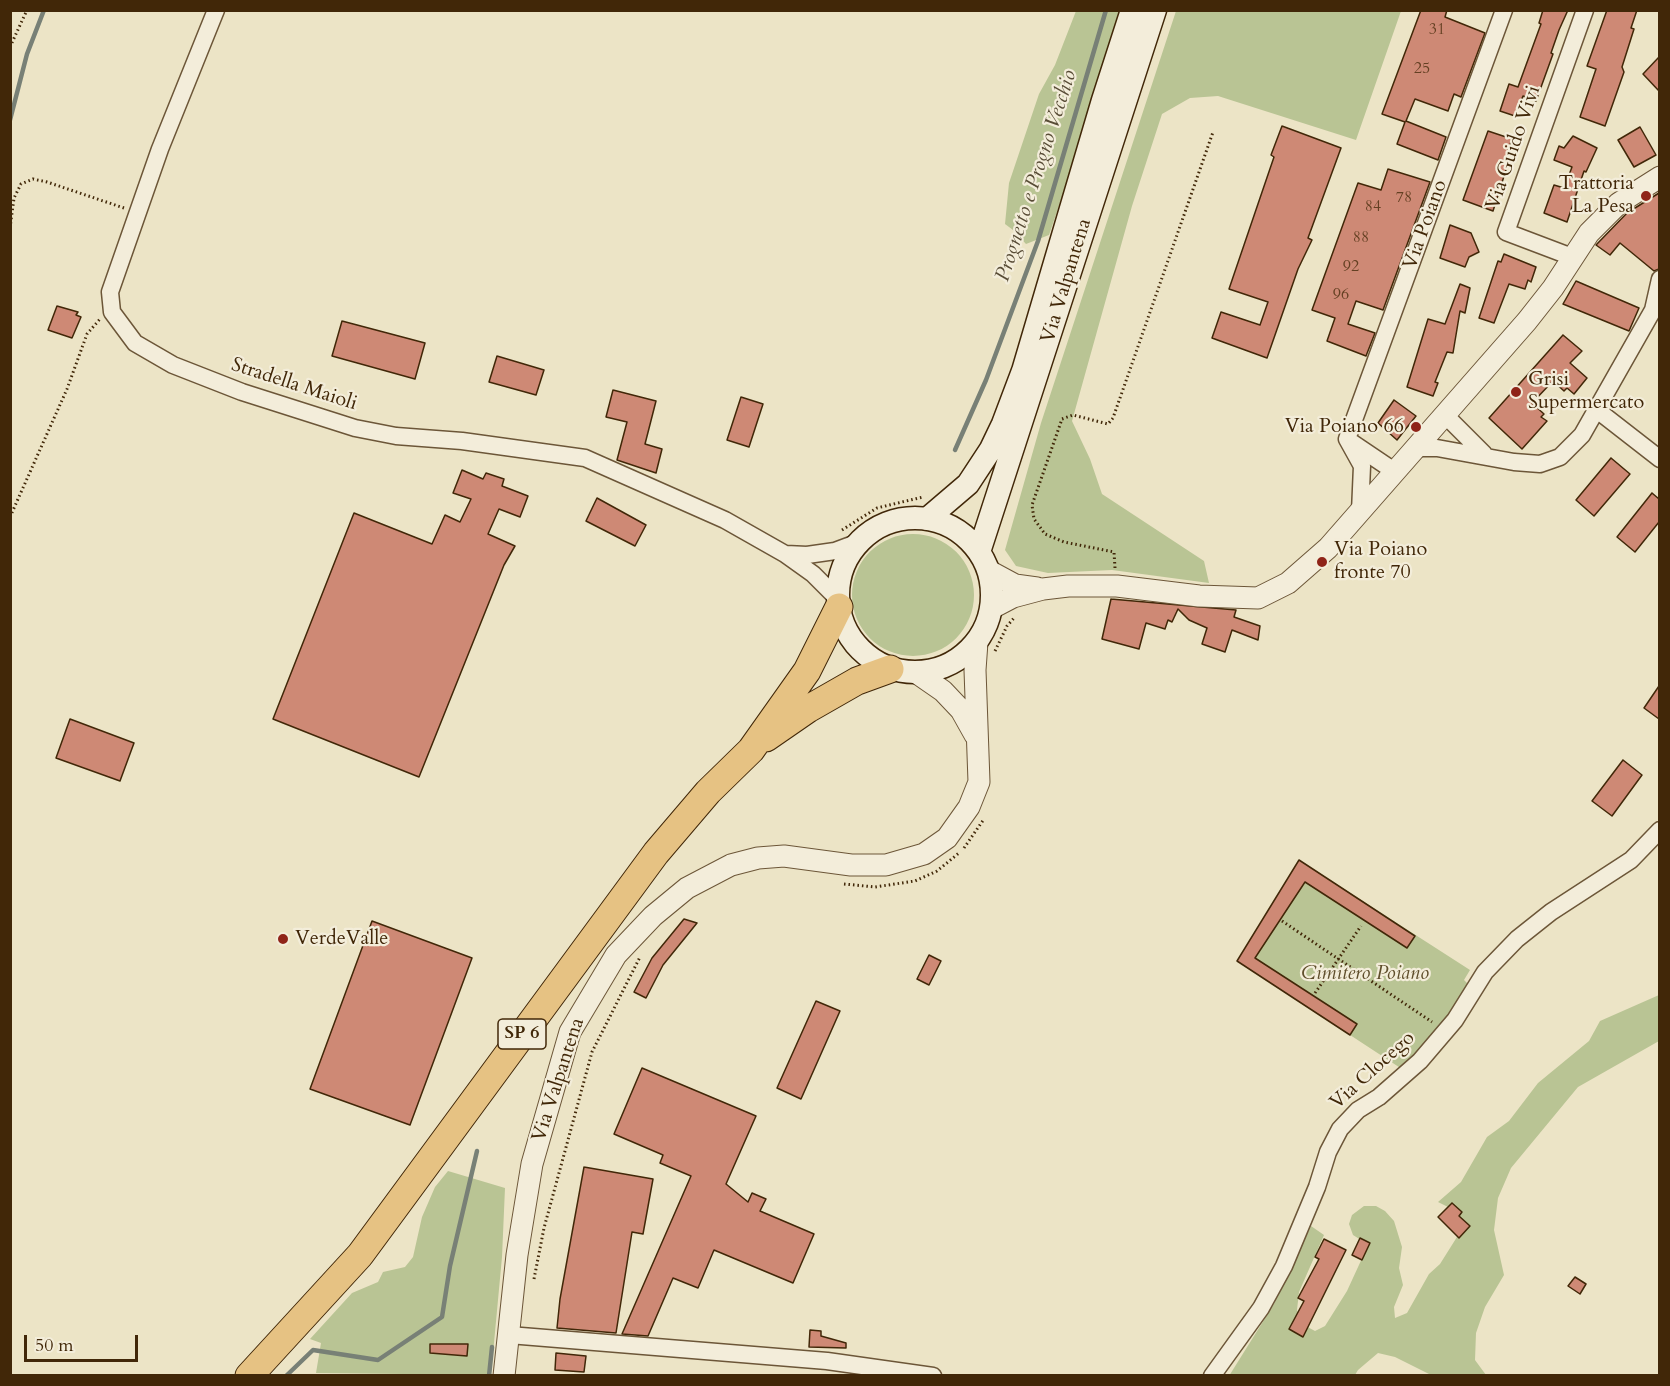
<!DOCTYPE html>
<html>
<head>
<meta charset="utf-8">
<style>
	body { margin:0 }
	#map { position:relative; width:1670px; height:1386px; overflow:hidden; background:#ece4c6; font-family:Cardo,serif }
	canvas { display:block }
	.frame { position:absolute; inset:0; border:12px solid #412708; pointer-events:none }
	.scale { position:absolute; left:24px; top:1335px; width:114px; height:27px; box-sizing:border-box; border:3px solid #412708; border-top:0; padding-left:8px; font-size:18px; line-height:21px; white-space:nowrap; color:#412708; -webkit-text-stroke:4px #f3edda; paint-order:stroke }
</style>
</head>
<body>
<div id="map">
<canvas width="1670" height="1386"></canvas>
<div class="frame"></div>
<div class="scale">50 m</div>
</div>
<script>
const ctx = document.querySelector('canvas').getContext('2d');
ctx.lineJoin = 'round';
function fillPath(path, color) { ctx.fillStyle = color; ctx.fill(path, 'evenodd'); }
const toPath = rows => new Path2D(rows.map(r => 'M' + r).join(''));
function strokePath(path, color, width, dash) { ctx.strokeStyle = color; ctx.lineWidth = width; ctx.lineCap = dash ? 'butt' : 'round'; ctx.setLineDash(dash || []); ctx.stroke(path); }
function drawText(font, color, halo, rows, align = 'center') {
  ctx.font = font + ' Cardo,serif'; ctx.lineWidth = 4.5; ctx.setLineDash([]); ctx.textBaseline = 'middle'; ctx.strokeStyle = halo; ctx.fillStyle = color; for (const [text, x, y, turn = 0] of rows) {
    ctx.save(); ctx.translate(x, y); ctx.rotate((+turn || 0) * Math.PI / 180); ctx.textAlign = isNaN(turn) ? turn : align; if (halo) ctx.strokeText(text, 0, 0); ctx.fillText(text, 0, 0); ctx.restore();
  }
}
fillPath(toPath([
	[1076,11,1125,11,1049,235,1026,244,1013,230,1005,224,1009,183,1039,94,1055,65],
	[1176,11,1401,11,1356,140,1218,96,1190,98,1162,114,1132,206,1072,421,1090,459,1102,494,1204,561,1209,583,1112,570,1048,573,1016,566,1005,550,1041,423],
	'852 595a61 61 0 1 1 122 0a61 61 0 1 1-122 0Z',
	[1299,860,1470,970,1464,980,1468,984,1443,1023,1405,1071,1237,961],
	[1659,995,1659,1041,1578,1087,1511,1168,1498,1198,1494,1230,1504,1275,1485,1307,1476,1333,1475,1360,1486,1375,1431,1375,1395,1357,1378,1353,1358,1370,1355,1375,1229,1376,1274,1304,1311,1226,1324,1235,1299,1292,1297,1310,1302,1324,1315,1331,1325,1326,1347,1291,1364,1254,1364,1242,1353,1235,1349,1224,1352,1215,1364,1206,1376,1206,1385,1211,1394,1221,1402,1247,1399,1268,1403,1285,1394,1307,1395,1318,1407,1313,1429,1274,1440,1264,1462,1229,1454,1210,1438,1202,1461,1182,1487,1137,1509,1121,1538,1083,1589,1041,1600,1021],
	[448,1171,505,1188,502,1257,491,1375,316,1373,321,1343,310,1339,352,1293,378,1282,383,1272,405,1267,413,1257,422,1217,435,1187]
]), '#b9c494');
strokePath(toPath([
	[10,120,27,54,44,10],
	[955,450,986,380,1038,241,1106,10],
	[286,1376,313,1350,378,1360,442,1317,450,1266,477,1151],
	[489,1376,492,1347]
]), '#788076', 4.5);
const building = toPath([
	[1421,10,1447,10,1445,17,1485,33,1461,97,1454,94,1448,111,1415,99,1406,121,1446,137,1438,160,1397,144,1405,122,1382,114,1421,10],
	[1543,10,1568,10,1559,30,1551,53,1553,54,1536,101,1523,96,1515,116,1500,111,1509,84,1518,87,1541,24,1539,23,1543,10],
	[1607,10,1637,10,1631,28,1634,29,1622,67,1624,72,1605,126,1580,117,1596,69,1587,66,1607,10],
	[1659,57,1659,91,1643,74,1659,57],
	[1282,126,1341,148,1308,238,1312,240,1298,269,1267,358,1212,338,1221,312,1260,325,1268,302,1229,289,1260,198,1274,157,1271,155,1282,126],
	[1640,127,1656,155,1634,167,1618,140,1640,127],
	[1488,131,1512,139,1507,153,1511,154,1493,211,1463,200,1488,131],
	[1573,136,1597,148,1586,172,1584,171,1567,222,1544,213,1554,185,1564,188,1572,167,1554,160,1559,146,1564,148,1573,136],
	[1388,169,1430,182,1383,310,1356,301,1348,324,1375,333,1366,356,1327,341,1335,318,1312,310,1358,183,1381,190,1388,169],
	[1659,193,1659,269,1654,271,1620,243,1610,255,1596,245,1627,213,1659,193],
	[1450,225,1471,233,1479,252,1469,257,1465,267,1440,258,1450,225],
	[1504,254,1536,267,1531,282,1528,280,1525,289,1509,284,1494,323,1479,318,1498,261,1501,262,1504,254],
	[1576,281,1639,308,1629,331,1563,304,1576,281],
	[1460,284,1470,288,1465,313,1460,311,1453,353,1447,352,1435,382,1438,383,1433,396,1407,387,1428,319,1445,324,1460,284],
	[57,306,78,312,76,315,81,317,72,338,48,330,57,306],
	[342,321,425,343,415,379,332,356,342,321],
	[1563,335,1582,351,1570,363,1587,378,1574,394,1567,388,1564,391,1553,381,1532,403,1544,414,1541,417,1547,421,1522,449,1489,418,1563,335],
	[497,356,544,370,536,395,489,382,497,356],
	[613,390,656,401,645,444,662,449,656,473,617,460,627,422,606,417,613,390],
	[741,397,763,404,749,447,727,440,741,397],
	[1394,400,1416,416,1397,440,1378,423,1394,400],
	[1611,458,1630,474,1594,516,1576,500,1611,458],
	[462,470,483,479,486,473,504,479,502,486,528,496,520,517,499,509,488,534,515,546,504,565,419,777,273,719,354,513,432,544,445,515,460,522,471,499,453,493,462,470],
	[1652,493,1659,499,1659,522,1635,552,1617,537,1652,493],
	[597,498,646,525,635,546,586,521,597,498],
	[1111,599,1236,610,1234,617,1260,626,1258,640,1232,630,1225,652,1202,644,1207,628,1189,620,1178,609,1172,622,1168,620,1165,629,1146,623,1139,649,1102,639,1111,599],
	[1659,686,1659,719,1644,708,1659,686],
	[70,719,134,743,120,781,56,758,70,719],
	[1623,760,1642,775,1612,816,1592,801,1623,760],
	[1299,860,1415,936,1407,948,1305,882,1255,958,1357,1024,1350,1035,1237,961,1299,860],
	[684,919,697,923,663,965,646,998,634,992,652,958,684,919],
	[372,921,472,958,410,1125,310,1089,372,921],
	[929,955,941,961,929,985,917,979,929,955],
	[816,1001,840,1011,801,1099,777,1088,816,1001],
	[642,1068,756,1116,726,1184,748,1202,752,1193,766,1199,760,1211,814,1234,793,1283,714,1250,698,1288,673,1278,648,1336,622,1334,691,1176,660,1163,663,1155,614,1134,642,1068],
	[584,1167,653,1179,643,1234,632,1232,616,1333,557,1328,560,1299,584,1167],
	[1452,1203,1462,1212,1459,1216,1470,1226,1459,1238,1438,1217,1452,1203],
	[1360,1238,1370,1243,1362,1260,1352,1255,1360,1238],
	[1324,1239,1346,1250,1303,1337,1289,1329,1304,1301,1298,1298,1319,1259,1315,1257,1324,1239],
	[1575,1277,1586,1284,1580,1294,1568,1286,1575,1277],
	[810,1330,821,1331,821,1336,846,1343,846,1348,809,1347,810,1330],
	[430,1344,468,1344,467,1356,430,1353,430,1344],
	[556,1353,586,1356,584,1372,555,1370,556,1353]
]);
fillPath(building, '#ce8975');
strokePath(building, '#412708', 1.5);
const minor = toPath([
	[216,10,160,149,110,292,112,312,135,343,173,365,242,392,355,428,396,436,462,441,585,458,725,520,785,554,813,574,838,599],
	[1572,257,1506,232,1585,10],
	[1597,410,1660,459],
	[1445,415,1484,454],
	[1347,439,1504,10],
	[1347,439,1362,466,1360,512],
	[1348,440,1394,471],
	[1415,448,1437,448,1514,462,1540,464,1560,457,1582,435,1653,310,1660,279],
	[786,554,807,555,835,551,859,542],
	[509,1335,827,1361,933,1376],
	[1212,1376,1261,1308,1284,1266,1317,1187,1328,1152,1340,1129,1358,1110,1379,1097,1420,1061,1455,1020,1485,972,1517,939,1551,912,1631,860,1660,830]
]);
const tertiary = toPath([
	[989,571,1015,585,1037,588],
	[992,608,1013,597,1043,589,1068,586,1117,586,1199,596,1258,598,1288,583,1328,548,1527,321,1553,288,1589,233,1619,203,1660,177],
	[917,673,943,691,961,710,975,735],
	[504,1376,517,1255,532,1164,570,1032,616,955,653,916,687,888,731,865,758,858,784,856,851,865,886,865,924,854,947,838,969,807,979,782,975,670,977,642]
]);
const secondary = toPath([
	'838 595a77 77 0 1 1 154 0a77 77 0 1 1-154 0Z',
	[927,519,968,484,991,449,1003,424,1023,371,1103,100,1132,10],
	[979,552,1155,10]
]);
const trunk = toPath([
	[766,738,808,709,857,681,890,669],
	[249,1376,360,1255,656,853,708,792,751,750,807,671,839,607]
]);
strokePath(minor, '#6c5638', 19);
strokePath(tertiary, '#6c5638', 23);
strokePath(secondary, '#412708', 25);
strokePath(trunk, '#412708', 29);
strokePath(toPath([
	[10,47,27,10],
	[10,228,14,198,21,184,33,179,47,182,124,208],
	[10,517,67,389,87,334,100,319],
	[842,530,877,508,923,497],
	[1115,568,1114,552,1064,542,1045,534,1034,519,1032,505,1062,419,1073,415,1108,424,1113,418,1213,132],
	[995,651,1007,626,1014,618],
	[964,848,984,819],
	[844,884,875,887,915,881,937,871,959,853],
	[1282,921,1432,1022],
	[1315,993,1361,926],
	[534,1279,544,1228,592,1052,640,957]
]), '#412708', 3, [1.5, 3]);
strokePath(minor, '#f3edda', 16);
strokePath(tertiary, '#f3edda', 21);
strokePath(secondary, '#f3edda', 22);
strokePath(trunk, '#e6c283', 27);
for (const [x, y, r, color] of [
	[1646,196,6,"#8f2418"],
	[1516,392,6,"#8f2418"],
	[1416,427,6,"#8f2418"],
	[1322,562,6,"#8f2418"],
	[283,939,6,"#8f2418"]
]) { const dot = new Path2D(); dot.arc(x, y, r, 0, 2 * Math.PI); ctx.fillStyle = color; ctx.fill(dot); strokePath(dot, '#f3edda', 2); }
drawText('16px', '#644023', null, [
	["31",1437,30],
	["25",1422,69],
	["78",1404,198],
	["84",1373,207],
	["88",1361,238],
	["92",1351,267],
	["96",1341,295]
]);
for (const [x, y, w] of [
	[522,1034,48]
]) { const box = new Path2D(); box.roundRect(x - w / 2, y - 15, w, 30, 4.5); ctx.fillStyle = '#f3edda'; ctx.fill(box); strokePath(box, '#412708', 1.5); }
drawText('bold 18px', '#412708', null, [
	["SP 6",522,1034]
]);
drawText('20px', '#412708', '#f3edda', [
	["Via Guido Vivi",1514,148,-71],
	["Via Poiano",1426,225,-70],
	["Via Valpantena",1067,281,-73],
	["Stradella Maioli",294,385,18],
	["Via Clocego",1373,1071,-42],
	["Via Valpantena",559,1080,-72]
]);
drawText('20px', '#412708', '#f3edda', [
	["Trattoria",1634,184,"right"],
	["La Pesa",1634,207,"right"],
	["Grisi",1528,380],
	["Supermercato",1528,403],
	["Via Poiano 66",1404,427,"right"],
	["Via Poiano",1334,550],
	["fronte 70",1334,573],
	["VerdeValle",295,939]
], 'left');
drawText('italic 20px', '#5f4e2b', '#f3edda', [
	["Cimitero Poiano",1365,974]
]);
drawText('italic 21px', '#584c36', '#f3edda', [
	["Prognetto e Progno Vecchio",1037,176,-72]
]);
</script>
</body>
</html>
